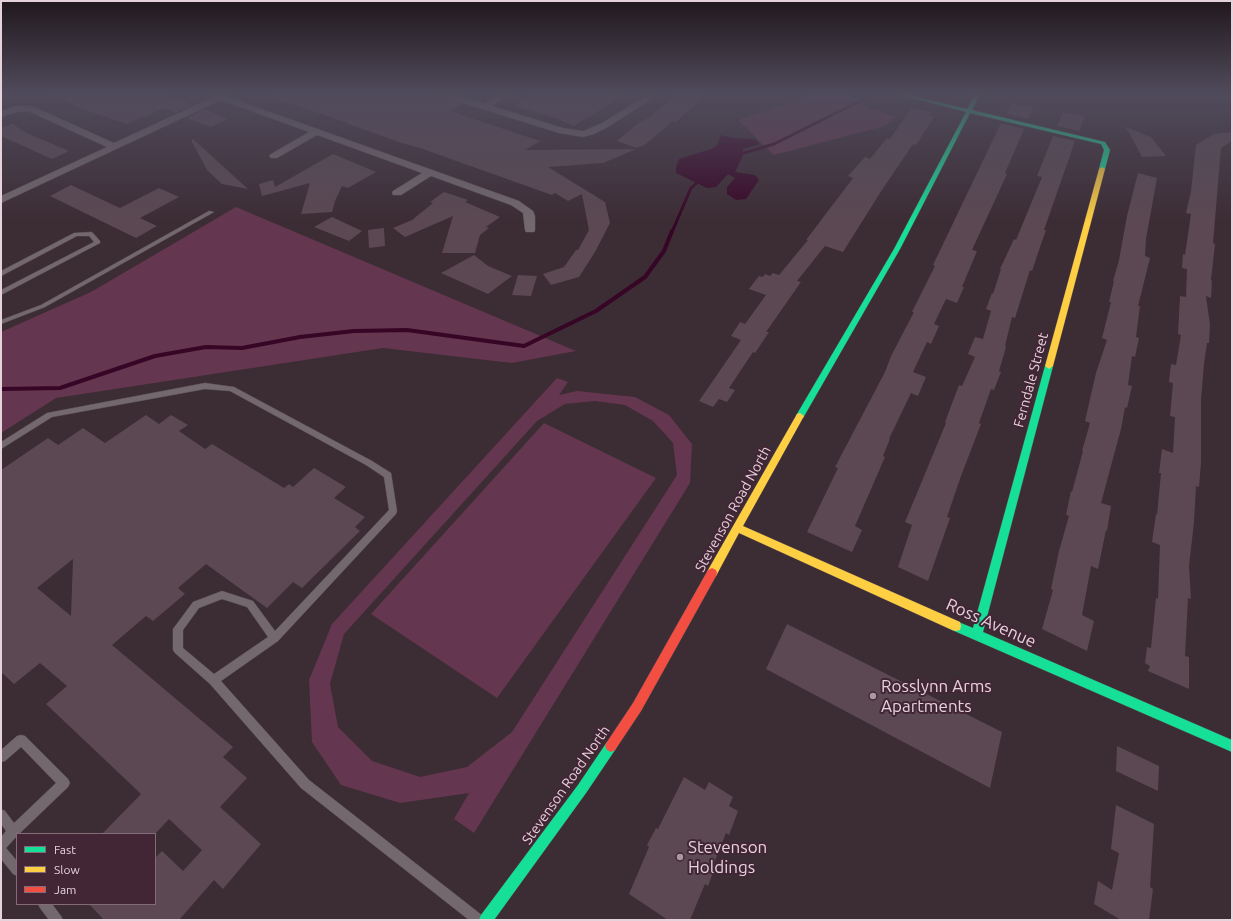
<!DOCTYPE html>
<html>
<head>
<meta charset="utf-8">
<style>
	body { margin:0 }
	#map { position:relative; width:1233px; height:921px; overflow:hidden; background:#3c2c34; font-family:Ubuntu,sans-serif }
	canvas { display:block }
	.frame { position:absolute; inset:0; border:2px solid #e5d2db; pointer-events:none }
	.legend { position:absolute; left:16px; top:833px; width:140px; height:72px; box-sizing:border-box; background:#422635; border:1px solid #836b77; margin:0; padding:5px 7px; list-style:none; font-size:12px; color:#e5d2db }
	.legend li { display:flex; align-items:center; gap:8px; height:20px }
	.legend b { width:20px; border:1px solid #836b77 }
</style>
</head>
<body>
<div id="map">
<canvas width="1233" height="921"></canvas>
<div class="frame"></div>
<ul class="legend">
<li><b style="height:5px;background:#16e098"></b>Fast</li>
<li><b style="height:5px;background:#ffcf43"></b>Slow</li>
<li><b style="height:5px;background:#f24e42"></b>Jam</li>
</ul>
</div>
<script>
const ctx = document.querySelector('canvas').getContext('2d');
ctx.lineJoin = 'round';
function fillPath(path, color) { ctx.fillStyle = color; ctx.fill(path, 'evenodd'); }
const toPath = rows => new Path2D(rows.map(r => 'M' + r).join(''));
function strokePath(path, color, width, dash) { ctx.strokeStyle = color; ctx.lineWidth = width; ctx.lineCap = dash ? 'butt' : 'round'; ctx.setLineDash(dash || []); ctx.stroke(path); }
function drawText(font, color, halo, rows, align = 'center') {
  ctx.font = font + ' Ubuntu,sans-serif'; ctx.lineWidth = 4; ctx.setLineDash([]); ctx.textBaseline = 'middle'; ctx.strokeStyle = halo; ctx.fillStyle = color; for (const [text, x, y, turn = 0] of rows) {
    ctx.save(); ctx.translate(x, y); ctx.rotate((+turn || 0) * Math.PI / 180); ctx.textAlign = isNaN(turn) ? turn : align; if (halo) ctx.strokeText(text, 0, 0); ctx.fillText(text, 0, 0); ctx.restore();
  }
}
fillPath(toPath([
	[814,95,848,95,869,108,897,117,885,126,774,155,738,120],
	[236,207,576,351,512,363,383,348,56,398,1,433,1,332,91,292],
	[557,378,568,382,559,395,577,391,635,397,669,415,692,444,690,483,474,833,454,819,469,793,400,803,341,785,312,742,309,680,332,624],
	[595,401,625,405,653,421,673,443,677,475,512,732,467,767,420,777,372,761,338,727,330,684,344,634,537,421,565,404],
	[544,423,656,478,497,698,371,614]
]), '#65364f');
fillPath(toPath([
	[721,135,732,138,755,139,760,144,743,149,742,158,735,172,755,175,759,180,746,199,736,200,727,194,727,187,735,178,728,174,716,187,707,188,676,173,676,167,679,159,714,148,717,145]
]), '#370525');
strokePath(toPath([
	[737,155,774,144,868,97],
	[672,232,691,188,701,179]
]), '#370525', 3);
strokePath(toPath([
	[1,389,60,388,155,356,206,347,242,348,300,337,354,331,407,330,524,346,596,311,645,277,664,251,672,231]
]), '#370525', 4);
fillPath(toPath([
	[52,95,167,95,193,105,175,113,164,108,127,124,76,107,77,106,52,96],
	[272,95,442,95,444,98,462,104,450,111,540,141,525,150,636,149,603,163,548,167,605,202,610,223,595,252,579,277,551,285,543,274,564,267,576,250,578,250,589,230,582,194,568,201,555,193,552,195,420,148,402,143,346,123,348,123,271,97],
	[531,95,621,95,589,118,588,117,574,126,556,118,514,106],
	[676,95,706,95,676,122,673,121,646,144,637,148,617,141,637,124,651,116],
	[1011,103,1033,107,1028,119,1006,114],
	[911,108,931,112,929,116,934,117,916,145,913,144,880,193,843,252,825,246,797,281,801,282,766,332,769,332,755,353,753,352,729,388,735,390,727,402,719,399,713,407,699,401,741,340,731,336,740,322,745,324,766,295,749,289,759,276,763,277,765,274,770,276,773,273,779,275,808,240,806,240,853,178,848,176,865,157,870,159,887,138,890,139],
	[204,109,214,113,228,119,211,127,187,118],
	[1063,112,1085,116,1079,131,1057,126],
	[1001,123,1024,129,1005,173,1007,174,972,250,977,251,962,287,964,287,957,303,946,299,934,324,939,326,931,344,927,342,913,372,926,377,918,396,911,393,889,439,890,439,883,456,885,457,855,526,862,530,852,552,807,532,838,468,835,467,885,372,891,356,914,312,912,312,935,266,933,265],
	[12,124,27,133,69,151,52,159,1,136,1,128],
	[1126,127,1151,137,1166,156,1142,157],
	[1232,132,1232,141,1221,148,1213,243,1215,244,1211,280,1212,281,1211,298,1206,296,1210,325,1209,343,1207,343,1204,364,1201,400,1201,463,1199,487,1196,486,1194,522,1189,566,1191,599,1188,598,1185,656,1189,657,1189,689,1148,671,1150,666,1145,663,1147,647,1151,648,1156,598,1158,599,1160,545,1152,542,1156,514,1157,515,1161,473,1159,473,1162,449,1173,453,1175,417,1170,416,1173,383,1169,382,1171,364,1176,365,1181,335,1178,334,1180,296,1186,297,1187,269,1182,268,1183,254,1185,255,1191,214,1186,213,1191,191,1196,145,1214,134],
	[1053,136,1075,141,1044,230,1046,230,1038,253,1032,271,1030,270,1015,318,1012,317,1005,346,1006,347,999,371,1001,372,994,390,991,389,979,423,981,424,961,476,947,517,950,518,928,581,898,567,912,525,905,522,946,423,945,422,959,385,962,386,975,357,968,354,975,337,983,339,991,311,986,309,992,293,993,294,1001,269,1000,269,1014,239,1016,240,1042,177,1037,176],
	[193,139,248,189,222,184,207,170,191,140],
	[333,154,376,172,348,188,342,186,335,201,332,212,301,214,310,183,262,196,259,184,273,180,275,187],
	[1138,173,1157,178,1146,239,1145,256,1150,258,1138,306,1140,306,1136,337,1139,338,1135,357,1132,356,1128,385,1132,386,1127,408,1125,407,1121,429,1101,503,1111,506,1107,531,1106,530,1098,569,1091,566,1082,615,1094,621,1087,651,1042,629,1053,590,1051,589,1059,551,1069,516,1066,515,1071,491,1072,492,1083,451,1082,451,1090,423,1085,421,1096,373,1107,340,1102,338,1111,302,1109,302,1114,281,1113,281,1119,260,1127,216],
	[71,185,120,208,159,188,179,197,140,218,157,226,136,238,50,196],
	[444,192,468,200,465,202,500,217,486,227,489,228,480,235,475,253,442,253,453,216,405,237,393,228,412,220,433,203,430,202],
	[332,217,362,231,349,241,314,227],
	[384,228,385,246,369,248,368,230],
	[474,255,488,266,512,276,488,294,441,273],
	[518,275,537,276,531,296,512,295],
	[146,415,159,424,171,415,188,425,179,431,205,449,212,444,284,488,289,484,293,487,314,468,346,487,334,498,365,517,355,527,360,531,302,588,293,582,267,608,206,564,178,588,185,594,153,621,146,616,112,645,233,747,223,757,247,778,220,807,261,844,223,889,214,880,179,920,104,920,89,904,155,904,155,858,162,851,183,871,202,850,169,819,155,834,102,834,141,794,46,704,67,686,40,663,14,684,1,672,1,470,48,438,58,445,83,428,105,443],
	[73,559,71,616,37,588],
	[787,624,1002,732,990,788,766,669],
	[1117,746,1159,766,1158,791,1116,771],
	[684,777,705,790,709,782,733,797,729,806,738,811,729,835,726,833,712,868,714,870,708,886,705,884,690,920,668,920,629,894,649,847,647,845,656,828,658,829],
	[1116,805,1154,824,1150,887,1153,889,1149,920,1121,920,1094,904,1098,881,1112,890,1119,853,1111,849]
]), '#5b4852');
const lane = toPath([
	[209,211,214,212,45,307,1,324,1,320,41,305,209,211],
	[91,232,93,233,100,241,100,243,1,295,1,290,94,242,89,236,77,236,3,275,1,276,1,271,74,233,91,232],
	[205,383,234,387,372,461,391,473,397,511,396,514,278,641,221,681,309,780,483,916,485,920,469,920,301,788,210,684,175,653,173,650,173,629,193,602,222,591,253,601,275,631,389,510,384,477,366,465,230,391,205,389,52,417,1,449,1,442,47,413,205,383],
	[222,599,247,607,268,637,214,674,183,648,183,630,199,608,222,599],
	[21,735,25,736,68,779,70,783,68,787,19,834,17,834,17,836,6,848,17,861,17,876,13,874,1,859,1,837,6,831,1,824,1,809,5,811,14,823,56,783,21,747,5,761,1,762,1,750,17,736,21,735],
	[38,904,52,904,61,916,63,920,49,920,40,908,38,904]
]);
const street = toPath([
	[211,95,229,95,228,97,519,201,533,211,535,216,535,230,534,232,526,232,525,230,523,213,511,205,431,176,401,195,393,195,392,193,393,191,422,173,317,135,277,158,271,158,269,156,271,154,309,132,221,100,1,203,1,196,107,147,28,111,17,112,1,117,1,111,16,106,32,106,114,143,213,97,211,95],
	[443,95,455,95,484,104,498,95,508,95,492,106,563,128,583,131,602,123,647,95,657,95,608,127,594,134,583,137,559,133,444,97,443,95]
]);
const fast = toPath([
	[900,95,909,95,967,109,975,95,979,95,972,110,1105,142,1110,150,1105,169,1102,171,1099,169,1104,150,1101,144,970,113,900,249,803,418,797,418,796,416,797,414,894,249,966,112,900,95],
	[1049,363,1053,366,983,632,1232,740,1232,752,952,630,951,626,952,622,956,621,973,628,1045,366,1049,363],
	[611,740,615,742,617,746,615,750,586,793,494,920,479,920,481,915,578,785,607,742,611,740]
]);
const slow = toPath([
	[1102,167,1105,169,1053,366,1049,369,1045,366,1099,169,1102,167],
	[800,413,804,416,743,526,960,622,961,626,960,630,956,631,952,630,739,533,716,576,712,578,708,576,707,573,708,570,797,414,800,413]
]);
const jam = toPath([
	[712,568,716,570,717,573,716,576,641,711,615,750,611,752,607,750,605,746,607,742,633,703,708,570,712,568]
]);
strokePath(lane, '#55484f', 1);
strokePath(street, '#55484f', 1);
strokePath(fast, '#55484f', 1);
strokePath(slow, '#55484f', 1);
strokePath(jam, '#55484f', 1);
fillPath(lane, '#73686d');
fillPath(street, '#73686d');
fillPath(fast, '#16e098');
fillPath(slow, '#ffcf43');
fillPath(jam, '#f24e42');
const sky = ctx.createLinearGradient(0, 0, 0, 224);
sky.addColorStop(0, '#21181d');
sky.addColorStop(0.42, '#504b5c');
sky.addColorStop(1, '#504b5c00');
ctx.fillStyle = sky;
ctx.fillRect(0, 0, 1233, 224);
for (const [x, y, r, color] of [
	[873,696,4,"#aa98a1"],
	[680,857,4,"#aa98a1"]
]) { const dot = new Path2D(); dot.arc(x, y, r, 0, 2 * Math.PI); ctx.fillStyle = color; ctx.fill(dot); strokePath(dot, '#422635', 1.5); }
drawText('14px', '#e5d2db', '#422635', [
	["Ferndale Street",1031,380,-75],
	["Stevenson Road North",733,509,-61],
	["Stevenson Road North",566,785,-55]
]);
drawText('17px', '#e5d2db', '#422635', [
	["Ross Avenue",991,623,24]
]);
drawText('17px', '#e5d2db', '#422635', [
	["Rosslynn Arms",881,686],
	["Apartments",881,706],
	["Stevenson",688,847],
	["Holdings",688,867]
], 'left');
</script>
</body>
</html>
